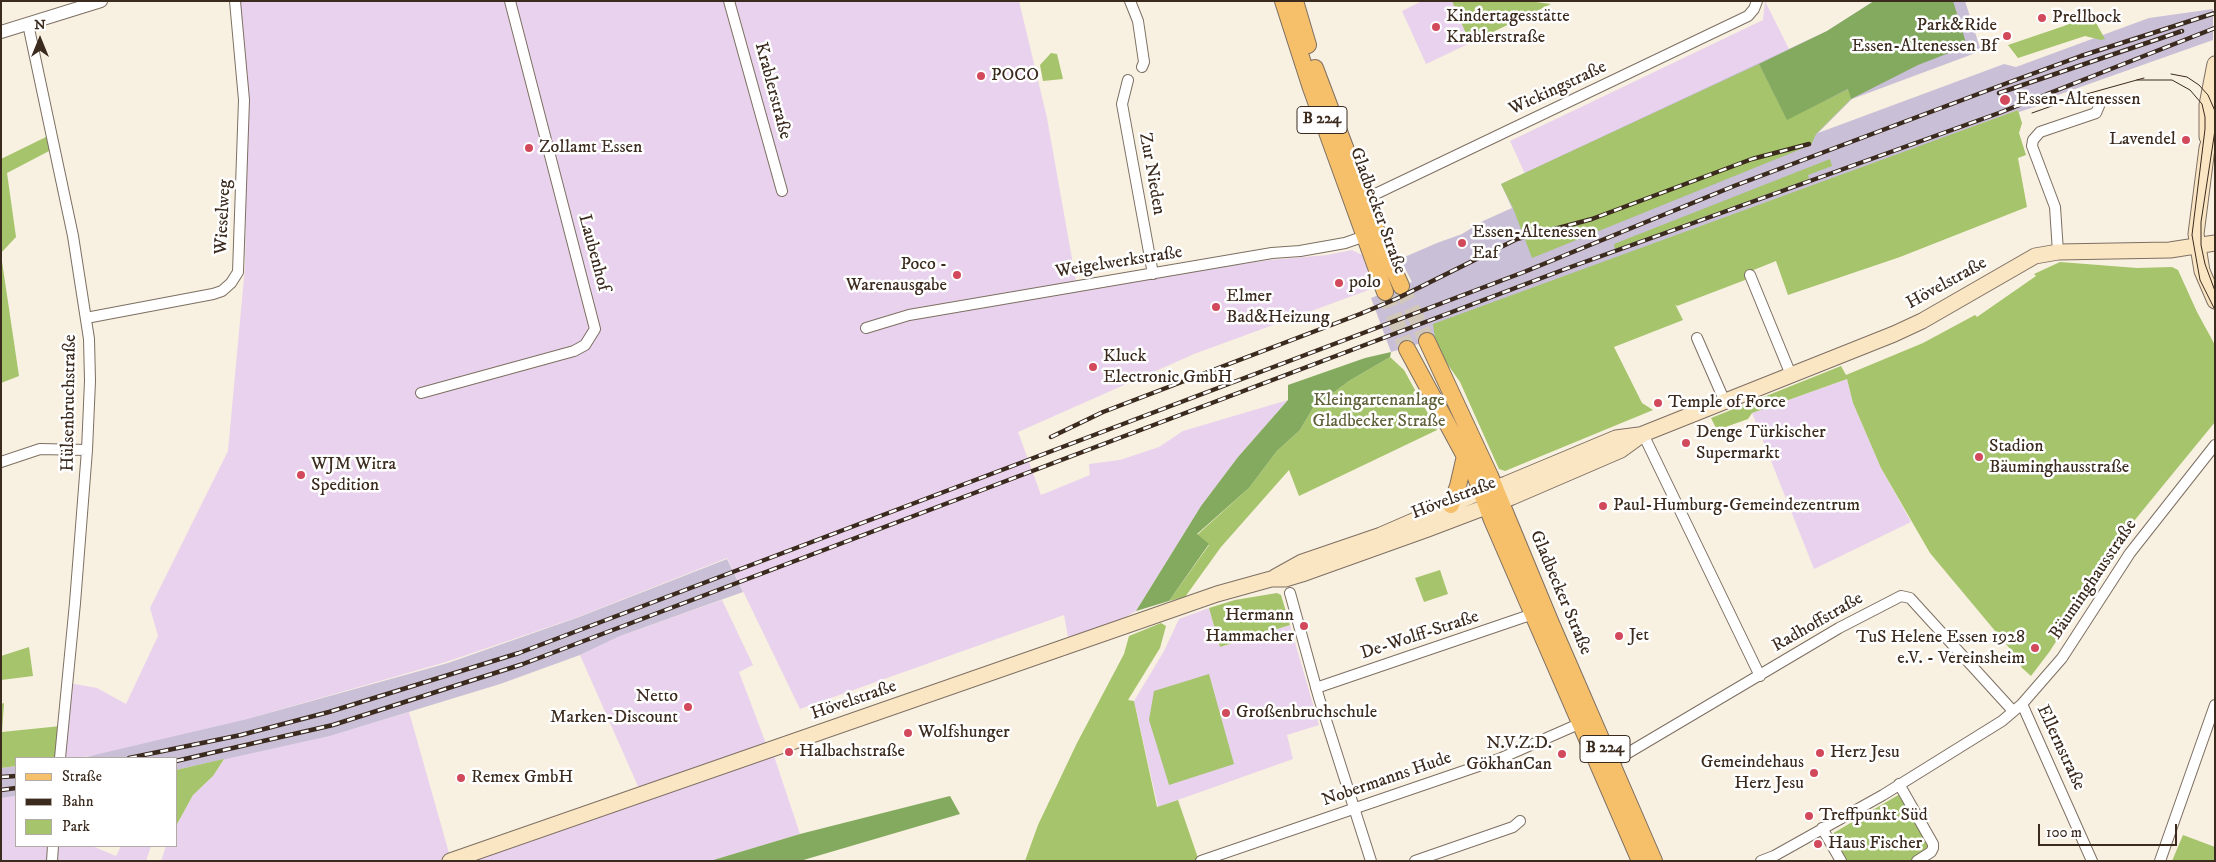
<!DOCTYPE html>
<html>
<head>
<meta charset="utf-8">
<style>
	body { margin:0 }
	#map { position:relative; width:2216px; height:862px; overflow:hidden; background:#f8f0e0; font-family:"IM FELL DW Pica",serif }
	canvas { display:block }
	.frame { position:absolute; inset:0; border:2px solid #3b2a1e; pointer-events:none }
	.legend { position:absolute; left:15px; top:757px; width:162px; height:90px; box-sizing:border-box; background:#fff; border:1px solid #b1aaa5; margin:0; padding:6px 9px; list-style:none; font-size:15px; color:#3b2a1e }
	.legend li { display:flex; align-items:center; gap:10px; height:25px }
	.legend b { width:25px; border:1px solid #b1aaa5 }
	.north { position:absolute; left:15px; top:15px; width:50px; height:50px; -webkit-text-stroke:4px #fff; paint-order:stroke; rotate:0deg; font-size:14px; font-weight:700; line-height:20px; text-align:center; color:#3b2a1e }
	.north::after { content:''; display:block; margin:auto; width:18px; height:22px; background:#3b2a1e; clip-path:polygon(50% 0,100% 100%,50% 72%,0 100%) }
	.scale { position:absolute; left:2038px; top:824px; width:139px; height:22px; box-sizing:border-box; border:2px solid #3b2a1e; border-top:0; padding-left:6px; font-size:15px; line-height:18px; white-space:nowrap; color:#3b2a1e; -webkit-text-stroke:4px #fff; paint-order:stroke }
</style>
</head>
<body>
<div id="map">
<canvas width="2216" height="862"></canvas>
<div class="frame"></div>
<ul class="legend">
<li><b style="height:6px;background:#f6c06b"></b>Straße</li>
<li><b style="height:6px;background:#3b2a1e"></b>Bahn</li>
<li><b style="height:14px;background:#a5c46b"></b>Park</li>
</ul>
<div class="north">N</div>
<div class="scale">100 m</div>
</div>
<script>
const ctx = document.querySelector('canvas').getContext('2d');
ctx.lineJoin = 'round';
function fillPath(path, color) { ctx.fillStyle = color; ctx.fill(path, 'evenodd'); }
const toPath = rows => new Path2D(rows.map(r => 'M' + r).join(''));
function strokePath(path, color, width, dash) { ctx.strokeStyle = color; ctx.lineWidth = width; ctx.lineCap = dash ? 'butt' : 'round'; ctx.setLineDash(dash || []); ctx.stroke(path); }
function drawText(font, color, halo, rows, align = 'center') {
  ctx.font = font + ' "IM FELL DW Pica",serif'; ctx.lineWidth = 5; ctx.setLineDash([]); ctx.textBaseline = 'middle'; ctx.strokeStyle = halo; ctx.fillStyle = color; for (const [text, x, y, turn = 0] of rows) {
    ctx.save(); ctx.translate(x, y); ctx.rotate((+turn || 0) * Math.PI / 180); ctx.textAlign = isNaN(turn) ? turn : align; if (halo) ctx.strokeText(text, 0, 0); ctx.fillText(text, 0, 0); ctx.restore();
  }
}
fillPath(toPath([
	[237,1,1019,1,1047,118,1077,287,1270,260,1327,255,1352,250,1362,255,1374,288,1194,354,1018,432,1041,495,1090,475,1089,464,1120,460,1159,447,1183,431,1288,400,1238,457,1201,506,1136,611,1101,631,1069,642,1064,615,800,709,727,558,578,617,446,662,247,719,104,754,76,758,62,758,69,683,97,688,126,704,158,636,150,608,228,451,245,267,248,79],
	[1422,1,1452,1,1470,43,1426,64,1402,11],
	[1765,1,1789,49,1525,174,1510,141,1763,20],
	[1847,379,1853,403,1881,468,1911,522,1814,569,1752,413],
	[722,600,753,665,739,672,768,749,641,793,580,655,620,636],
	[1209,608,1220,647,1290,625,1319,725,1287,735,1293,759,1158,807,1134,701,1164,651,1179,619],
	[409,712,451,860,161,861,166,846,176,846,176,826,193,795,213,776,224,759,330,736],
	[772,750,800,834,710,861,454,861],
	[16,796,16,846,51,846,50,861,1,861,1,798],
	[55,846,92,846,116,856,121,846,151,846,146,861,54,861]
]), '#e9d2ed');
fillPath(toPath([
	[1874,1,1965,1,1981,51,1852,99,1818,133,2004,64,2016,67,2149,18,2213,9,2213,40,2058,95,2058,99,2019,112,2018,110,1879,162,1435,339,1391,352,1371,298,1412,282,1400,259,1437,243,1462,234,1483,221,1512,208,1501,184,1827,31],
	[727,559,743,592,620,636,580,655,500,684,330,736,176,770,176,758,82,758,247,719,448,663,579,617],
	[16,766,16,796,1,798,1,768]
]), '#c9bfd7');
fillPath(toPath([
	[1452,1,1528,1,1551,4,1470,43],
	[2091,14,2105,39,2101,40,2085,36,2018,58,2008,45,2064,26],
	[1051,53,1057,54,1063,79,1043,81,1040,65],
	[1759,64,1787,119,1849,89,1851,99,1816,134,1811,145,1532,258,1513,208,1501,184],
	[2018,110,2022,123,2019,133,2026,155,2018,158,2027,207,1900,257,1788,295,1776,261,1746,273,1745,280,1677,306,1675,304,1683,320,1614,347,1642,403,1653,410,1505,471,1499,469,1460,382,1446,362,1435,339,1433,324],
	[48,136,51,150,7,173,16,237,1,253,1,159],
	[1830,159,1832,166,1808,175,1809,179,1615,249,1614,244],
	[1,255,19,376,1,383],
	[2060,262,2137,268,2172,267,2178,270,2197,312,2215,345,2215,422,2125,532,2050,651,2031,676,2022,668,2016,656,1930,553,1881,468,1853,403,1847,379,1752,413,1748,419,1717,430,1711,418,1841,366,1846,375,1923,343,1975,315,1977,317,2036,276,2034,274],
	[1390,357,1404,370,1437,430,1299,496,1289,470,1221,547,1185,597,1169,601,1209,545,1197,535,1249,488,1277,451,1300,430,1313,408,1349,381],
	[1440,570,1448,594,1424,602,1415,578],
	[1277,593,1281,595,1290,625,1220,647,1209,608,1235,600],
	[1161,623,1166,626,1160,648,1128,700,1134,701,1157,807,1178,800,1199,861,1025,861,1038,825,1077,743,1124,654,1129,636],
	[29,647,33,676,1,680,1,656],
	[1209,674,1234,764,1169,785,1149,720,1154,691],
	[4,703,2,732,61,726,58,758,16,758,16,766,1,768,1,704],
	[224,759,213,776,193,795,176,826,176,770],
	[1900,794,1929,845,1928,851,1911,861,1845,861,1830,835],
	[2183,835,2215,847,2215,861,2172,861]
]), '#a5c46b');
fillPath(toPath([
	[1874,1,1953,1,1967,46,1918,65,1851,99,1848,89,1787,120,1759,64,1827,31],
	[1391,352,1390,357,1349,381,1313,408,1300,430,1277,451,1249,488,1197,534,1209,544,1169,601,1136,611,1201,506,1238,457,1288,400,1288,385,1365,358],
	[950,796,960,814,800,861,710,861,800,834]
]), '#84aa5f');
strokePath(toPath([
	[1401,286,1427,341],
	[1385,292,1407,349]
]), '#d2c8b9', 16, [16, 8]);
const minor = toPath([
	[729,1,782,191],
	[1130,1,1138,21,1144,62,1142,67],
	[28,24,73,236,89,339,90,381,87,450,75,603,60,758],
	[1128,80,1122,104,1153,274],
	[1365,199,1748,16,1754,9,1757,1],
	[2058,252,2055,207,2032,146,2033,140,2040,132,2096,113,2099,106],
	[1750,275,1791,375],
	[86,318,213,294,222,291,231,283,238,272,244,100,235,1],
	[866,328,909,315,1272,253,1300,251,1345,243,1368,235],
	[1697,338,1725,402],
	[421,393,574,351,585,345,595,329,510,1],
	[1643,434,1760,676],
	[1,462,40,449,87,450],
	[1290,593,1319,698,1371,861],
	[1316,688,1533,614],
	[2022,704,2092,861],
	[1611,763,1839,628,1901,596,1910,598,2013,711],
	[1899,784,1933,844,1933,848,1931,852,1917,861],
	[1822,828,1841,861],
	[52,861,53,846],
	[1201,861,1499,759,1581,723],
	[1415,861,1513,827,1520,821],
	[1761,861,1774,856,1883,795,2002,721,2022,704,2062,658,2130,553,2215,445],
	[2160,861,2215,705]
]);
const tertiary = toPath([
	[1,32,101,1]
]);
const secondary = toPath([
	[2215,123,2207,148,2196,234,2202,271,2215,301],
	[2207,137,2207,105,2215,64],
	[1275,577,1302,562,1381,535,1471,496,1506,484,1616,438,1639,435],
	[450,861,1217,594,1271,579,1285,579,1305,573,1428,529,1512,497,1621,450,1643,434,1894,334,1922,321,2035,256,2058,252,2170,250,2215,243]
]);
const primary = toPath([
	[1283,1,1311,88,1385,292],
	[1295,1,1308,45],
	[1315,68,1377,232,1401,286],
	[1427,341,1490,476,1550,621,1654,861],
	[1407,349,1475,475,1492,520,1640,861],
	[1451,505,1458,486,1465,456]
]);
strokePath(minor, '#7d6f62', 12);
strokePath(tertiary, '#7d6f62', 14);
strokePath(secondary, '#7d6f62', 17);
strokePath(primary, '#7d6f62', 18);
strokePath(minor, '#fff', 10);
strokePath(tertiary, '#fff', 12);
strokePath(secondary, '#fbe6c4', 15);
strokePath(primary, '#f6c06b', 16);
strokePath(toPath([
	[2171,74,2187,77,2199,85,2208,95,2215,111],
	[2137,80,2172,80,2190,90,2202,104,2205,117,2205,129,2192,235,2200,280,2215,310],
	[2032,113,2083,95,2144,78],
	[2215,130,2201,222,2201,245,2205,264,2215,291]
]), '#3b2a1e', 1);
const rail = toPath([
	[1999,93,2182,31],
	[1051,437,1103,412,1360,314,1396,299,1517,239,1592,219,1752,159,1809,144],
	[129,758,241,735,329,712,519,653,1524,272,1734,186,2010,82,2081,56,2215,13],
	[176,761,333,725,523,664,1568,268,1999,113,2215,28],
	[1,777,16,776],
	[1,790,16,788]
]);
strokePath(rail, '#3b2a1e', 4.5);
strokePath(rail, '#fff', 2.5, [8]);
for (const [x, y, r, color] of [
	[2042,18,5,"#d1495b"],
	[1436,27,5,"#d1495b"],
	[2007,36,5,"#d1495b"],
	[981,76,5,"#d1495b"],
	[2005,100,6,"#d1495b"],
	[2186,140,5,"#d1495b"],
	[529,148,5,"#d1495b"],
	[1462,243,5,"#d1495b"],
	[957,275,5,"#d1495b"],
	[1339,283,5,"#d1495b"],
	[1216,307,5,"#d1495b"],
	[1093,367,5,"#d1495b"],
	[1658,403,5,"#d1495b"],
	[1686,443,5,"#d1495b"],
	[1979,457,5,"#d1495b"],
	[301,475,5,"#d1495b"],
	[1603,506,5,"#d1495b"],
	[1304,626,5,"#d1495b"],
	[1619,636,5,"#d1495b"],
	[2035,648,5,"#d1495b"],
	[688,707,5,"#d1495b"],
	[1226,713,5,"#d1495b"],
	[908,733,5,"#d1495b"],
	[789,752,5,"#d1495b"],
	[1820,753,5,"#d1495b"],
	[1562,754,5,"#d1495b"],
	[1814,773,5,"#d1495b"],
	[461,778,5,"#d1495b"],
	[1809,816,5,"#d1495b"],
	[1818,844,5,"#d1495b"]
]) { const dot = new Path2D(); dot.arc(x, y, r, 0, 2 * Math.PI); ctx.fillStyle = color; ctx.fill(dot); strokePath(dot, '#fff', 2); }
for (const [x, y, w] of [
	[1322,120,50],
	[1605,749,50]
]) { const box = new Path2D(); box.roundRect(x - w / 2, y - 13.5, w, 27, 4); ctx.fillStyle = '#fff'; ctx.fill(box); strokePath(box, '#3b2a1e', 1); }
drawText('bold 16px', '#3b2a1e', null, [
	["B 224",1322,120],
	["B 224",1605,749]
]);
drawText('18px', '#3b2a1e', '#fff', [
	["Kindertagesstätte",1446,17],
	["Krablerstraße",1446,38],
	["Prellbock",2052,18],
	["Park&Ride",1997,26,"right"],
	["Essen-Altenessen Bf",1997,47,"right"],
	["POCO",991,76],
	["Essen-Altenessen",2016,100],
	["Lavendel",2176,140,"right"],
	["Zollamt Essen",539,148],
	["Essen-Altenessen",1472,233],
	["Eaf",1472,254],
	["Poco -",947,265,"right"],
	["Warenausgabe",947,286,"right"],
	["polo",1349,283],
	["Elmer",1226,297],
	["Bad&Heizung",1226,318],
	["Kluck",1103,357],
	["Electronic GmbH",1103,378],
	["Temple of Force",1668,403],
	["Denge Türkischer",1696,433],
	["Supermarkt",1696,454],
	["Stadion",1989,447],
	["Bäuminghausstraße",1989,468],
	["WJM Witra",311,465],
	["Spedition",311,486],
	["Paul-Humburg-Gemeindezentrum",1613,506],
	["Hermann",1294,616,"right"],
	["Hammacher",1294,637,"right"],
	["Jet",1629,636],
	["TuS Helene Essen 1928",2025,638,"right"],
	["e.V. - Vereinsheim",2025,659,"right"],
	["Netto",678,697,"right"],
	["Marken-Discount",678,718,"right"],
	["Großenbruchschule",1236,713],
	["Wolfshunger",918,733],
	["N.V.Z.D.",1552,744,"right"],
	["GökhanCan",1552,765,"right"],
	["Halbachstraße",799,752],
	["Herz Jesu",1830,753],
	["Gemeindehaus",1804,763,"right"],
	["Herz Jesu",1804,784,"right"],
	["Remex GmbH",471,778],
	["Treffpunkt Süd",1819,816],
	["Haus Fischer",1828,844]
], 'left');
drawText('18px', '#3b2a1e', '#fff', [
	["Wickingstraße",1558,89,-25],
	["Krablerstraße",772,91,75],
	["Zur Nieden",1151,174,80],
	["Gladbecker Straße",1377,211,70],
	["Wieselweg",224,217,-87],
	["Laubenhof",593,253,75],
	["Weigelwerkstraße",1119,263,-9],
	["Hövelstraße",1947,284,-29],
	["Hülsenbruchstraße",70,403,-89],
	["Hövelstraße",1454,499,-21],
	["Bäuminghausstraße",2094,580,-56],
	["Gladbecker Straße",1560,593,67],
	["Radhoffstraße",1818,623,-30],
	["De-Wolff-Straße",1420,636,-18],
	["Hövelstraße",854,701,-19],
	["Ellernstraße",2060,748,65],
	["Nobermanns Hude",1387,780,-19]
]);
drawText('18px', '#606039', '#fff', [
	["Kleingartenanlage",1379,401],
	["Gladbecker Straße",1379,422]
]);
</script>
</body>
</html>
